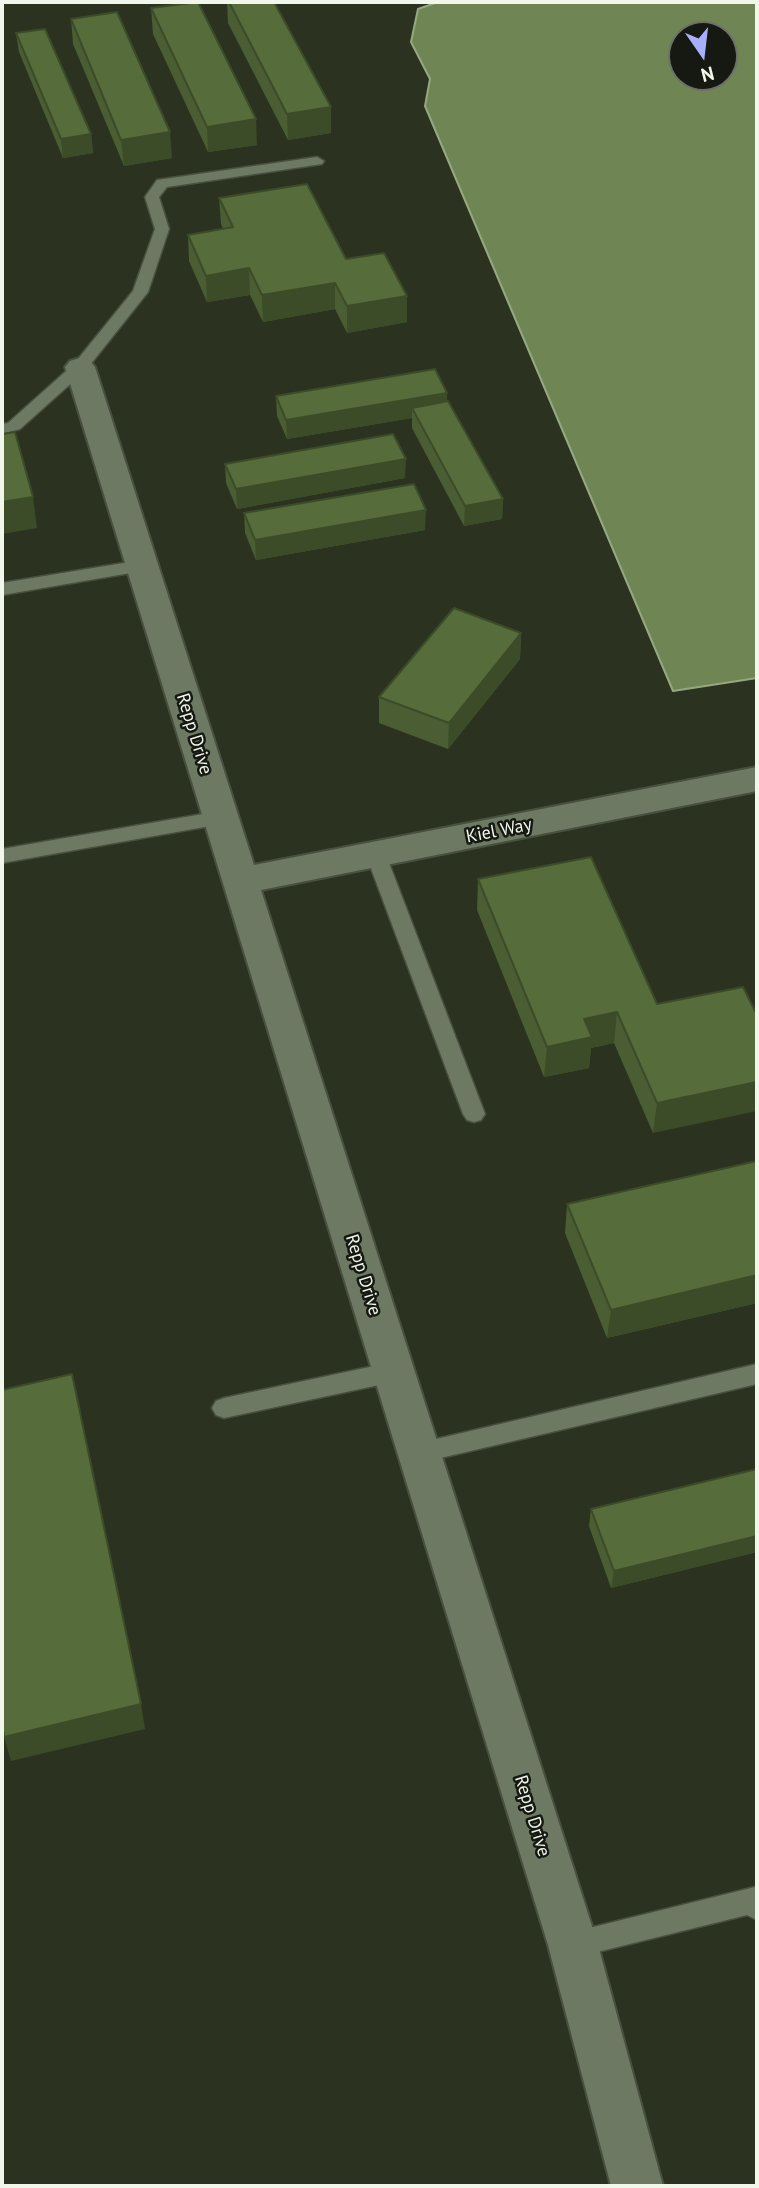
<!DOCTYPE html>
<html>
<head>
<meta charset="utf-8">
<style>
	body { margin:0 }
	#map { position:relative; width:759px; height:2188px; overflow:hidden; background:#2b3320; font-family:"PT Sans",sans-serif }
	canvas { display:block }
	.frame { position:absolute; inset:0; border:4px solid #f1f7eb; pointer-events:none }
	.north { position:absolute; left:668px; top:21px; width:70px; height:70px; box-sizing:border-box; background:#151911; border:2px solid #6d7268; border-radius:50%; rotate:166deg; font-size:19px; font-weight:700; line-height:28px; text-align:center; color:#f1f7eb }
	.north::after { content:''; display:block; margin:auto; width:24px; height:32px; background:#a7b0fc; clip-path:polygon(50% 0,100% 100%,50% 72%,0 100%) }
</style>
</head>
<body>
<div id="map">
<canvas width="759" height="2188"></canvas>
<div class="frame"></div>
<div class="north">N</div>
</div>
<script>
const ctx = document.querySelector('canvas').getContext('2d');
ctx.lineJoin = 'round';
function fillPath(path, color) { ctx.fillStyle = color; ctx.fill(path, 'evenodd'); }
const toPath = rows => new Path2D(rows.map(r => 'M' + r).join(''));
function strokePath(path, color, width, dash) { ctx.strokeStyle = color; ctx.lineWidth = width; ctx.lineCap = dash ? 'butt' : 'round'; ctx.setLineDash(dash || []); ctx.stroke(path); }
function drawText(font, color, halo, rows, align = 'center') {
  ctx.font = font + ' "PT Sans",sans-serif'; ctx.lineWidth = 5; ctx.setLineDash([]); ctx.textBaseline = 'middle'; ctx.strokeStyle = halo; ctx.fillStyle = color; for (const [text, x, y, turn = 0] of rows) {
    ctx.save(); ctx.translate(x, y); ctx.rotate((+turn || 0) * Math.PI / 180); ctx.textAlign = isNaN(turn) ? turn : align; if (halo) ctx.strokeText(text, 0, 0); ctx.fillText(text, 0, 0); ctx.restore();
  }
}
const water = toPath([
	[438,2,757,2,757,678,673,691,425,106,430,79,411,42,418,9,438,2],
	[682,35,724,35,724,77,682,77,682,35]
]);
fillPath(water, '#6f8654');
strokePath(water, '#96a881', 2);
const service = toPath([
	[317,157,324,161,322,164,167,187,159,197,169,229,148,292,86,370,20,429,2,434,2,424,8,423,74,364,133,291,155,229,145,197,157,180,317,157],
	[142,560,151,566,148,570,2,595,2,583,142,560],
	[220,811,227,813,230,818,227,823,2,863,2,849,220,811],
	[376,848,383,850,386,855,485,1114,481,1120,474,1122,467,1120,463,1114,366,855,369,850,376,848],
	[393,1362,401,1365,404,1372,401,1379,393,1382,224,1418,216,1415,212,1408,216,1401,224,1398,393,1362],
	[757,1364,757,1384,419,1463,411,1460,407,1453,411,1446,419,1443,757,1364],
	[755,1887,757,1888,757,1920,747,1915,573,1958,563,1955,560,1945,563,1935,573,1932,755,1887]
]);
const minor = toPath([
	[80,358,90,361,95,367,254,865,757,767,757,791,261,890,598,1945,663,2186,611,2186,548,1945,65,367,70,361,80,358]
]);
strokePath(service, '#48503f', 3);
strokePath(minor, '#48503f', 4);
fillPath(service, '#6e7963');
fillPath(minor, '#6e7963');
fillPath(toPath([
	[227,2,274,2,331,107,331,133,288,140,228,23],
	[151,8,257,145,208,152,153,34],
	[71,19,172,158,124,166,73,44],
	[16,33,91,134,93,153,63,158,19,52],
	[219,198,346,259,407,322,347,333,335,309,263,322,250,295,207,302,189,261,188,235,223,229,221,224],
	[447,393,447,402,503,499,502,519,464,526,412,428,412,418,287,439,277,416,276,396],
	[225,464,405,478,237,509,226,483],
	[244,513,425,530,256,560,245,533],
	[521,633,520,659,448,749,379,723,379,697],
	[478,879,657,1004,743,987,653,1133,614,1043,591,1048,589,1068,544,1077,477,910],
	[757,1161,757,1303,607,1338,565,1233,567,1204],
	[591,1509,757,1552,611,1588,589,1526]
]), '#4a5d33');
fillPath(toPath([
	[331,107,331,133,288,140,287,114],
	[256,119,257,145,208,152,207,127],
	[170,132,172,158,124,166,121,140],
	[91,134,93,153,63,158,61,139],
	[249,268,250,295,207,302,206,276],
	[335,283,335,309,263,322,262,295],
	[407,296,407,322,347,333,347,306],
	[447,393,447,412,412,408,412,418,287,439,286,420],
	[406,459,405,478,237,509,236,489],
	[33,497,37,528,2,534,2,502],
	[503,499,502,519,464,526,465,506],
	[426,510,425,530,256,560,255,540],
	[521,633,520,659,448,749,449,723],
	[617,1012,614,1043,591,1048,589,1068,544,1077,547,1047,584,1019],
	[757,1082,757,1111,653,1133,657,1103],
	[757,1275,757,1303,607,1338,611,1310],
	[757,1536,757,1552,611,1588,614,1571],
	[141,1704,145,1729,11,1761,4,1737]
]), '#3c4c29');
const building = toPath([
	[198,2,256,119,207,127,151,8,198,2],
	[229,2,274,2,331,107,287,114,229,2],
	[117,12,170,132,121,140,71,19,117,12],
	[45,29,91,134,61,139,16,33,45,29],
	[307,184,346,259,384,253,407,296,347,306,335,283,262,295,249,268,206,276,188,235,233,227,219,198,307,184],
	[435,369,447,393,286,420,276,396,435,369],
	[448,401,503,499,465,506,412,408,448,401],
	[15,432,33,497,2,502,2,434,15,432],
	[393,434,406,459,236,489,225,464,393,434],
	[414,484,426,510,255,540,244,513,414,484],
	[454,608,521,633,449,723,379,697,454,608],
	[591,857,657,1004,743,987,757,1015,757,1082,657,1103,617,1012,584,1019,592,1037,547,1047,478,879,591,857],
	[757,1161,757,1275,611,1310,567,1204,757,1161],
	[72,1374,141,1704,4,1737,2,1723,2,1390,72,1374],
	[757,1469,757,1536,614,1571,591,1509,757,1469]
]);
fillPath(building, '#566c3b');
strokePath(building, '#3c4c29', 2);
drawText('18px', '#f1f7eb', '#151911', [
	["Repp Drive",194,734,73],
	["Kiel Way",499,831,-11],
	["Repp Drive",363,1275,73],
	["Repp Drive",532,1816,73]
]);
</script>
</body>
</html>
